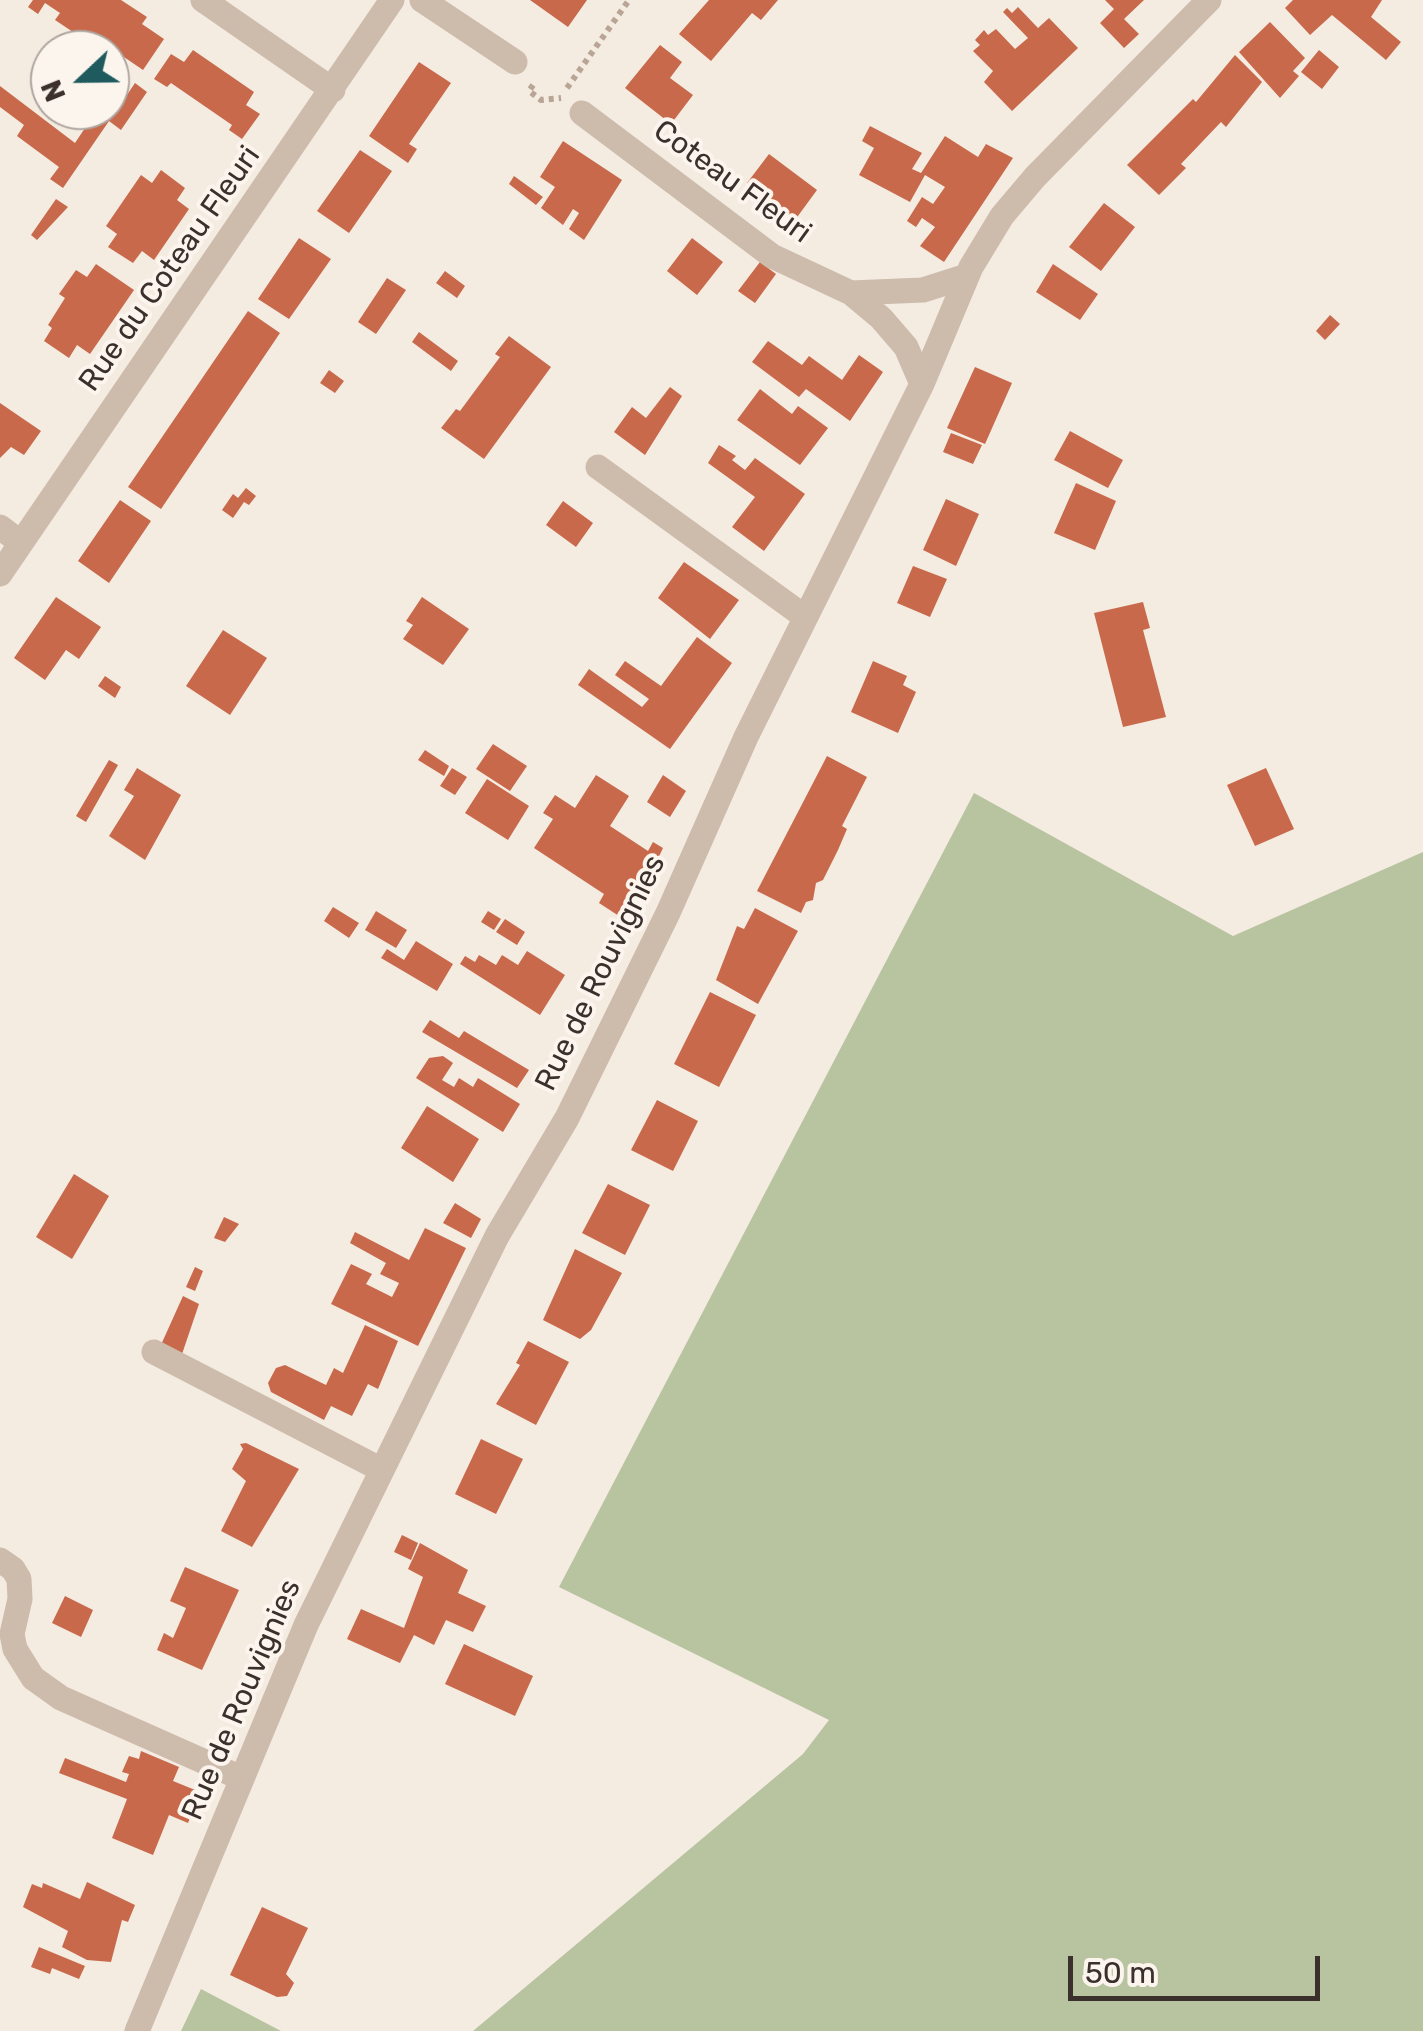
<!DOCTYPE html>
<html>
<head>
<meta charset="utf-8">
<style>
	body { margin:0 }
	#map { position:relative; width:1423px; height:2031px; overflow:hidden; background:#f4ebe1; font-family:Rubik,sans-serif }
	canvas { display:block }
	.north { position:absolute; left:30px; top:30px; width:100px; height:100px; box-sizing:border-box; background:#fbf5ee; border:2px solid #aea6a0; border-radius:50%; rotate:248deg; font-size:28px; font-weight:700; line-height:40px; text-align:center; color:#3b302b }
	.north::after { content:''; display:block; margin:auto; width:35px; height:45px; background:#1f5a5e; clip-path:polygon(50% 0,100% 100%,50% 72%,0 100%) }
	.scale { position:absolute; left:1068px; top:1956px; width:252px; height:45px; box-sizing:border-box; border:5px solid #3b302b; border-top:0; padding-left:12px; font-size:30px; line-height:35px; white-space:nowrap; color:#3b302b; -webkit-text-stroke:8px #fbf5ee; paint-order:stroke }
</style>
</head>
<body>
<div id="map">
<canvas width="1423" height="2031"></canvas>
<div class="north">N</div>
<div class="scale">50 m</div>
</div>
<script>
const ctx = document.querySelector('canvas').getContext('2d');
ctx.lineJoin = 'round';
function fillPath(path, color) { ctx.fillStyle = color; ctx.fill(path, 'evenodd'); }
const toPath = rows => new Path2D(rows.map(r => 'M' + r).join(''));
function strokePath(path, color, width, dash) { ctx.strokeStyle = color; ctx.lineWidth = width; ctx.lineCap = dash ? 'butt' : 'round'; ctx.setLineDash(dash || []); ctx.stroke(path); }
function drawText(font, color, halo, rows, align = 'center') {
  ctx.font = font + ' Rubik,sans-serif'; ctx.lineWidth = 8; ctx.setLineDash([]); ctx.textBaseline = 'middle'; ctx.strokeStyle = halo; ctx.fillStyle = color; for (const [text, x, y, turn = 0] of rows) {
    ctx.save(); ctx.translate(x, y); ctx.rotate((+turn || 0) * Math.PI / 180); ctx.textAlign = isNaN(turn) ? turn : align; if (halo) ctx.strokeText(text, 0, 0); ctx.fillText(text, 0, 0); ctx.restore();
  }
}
fillPath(toPath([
	[974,793,1233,936,1423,852,1423,2031,473,2031,803,1754,829,1720,559,1587],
	[201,1989,281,2031,181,2031]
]), '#b8c4a0');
fillPath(toPath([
	[33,0,121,0,147,17,142,24,164,39,143,70,121,55,113,68,110,50,87,50,81,46,85,40,55,20,60,13,45,3,38,14,28,7],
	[530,0,587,0,568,27],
	[709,0,778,0,761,20,752,13,711,61,679,34],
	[1105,0,1144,0,1124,19,1139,34,1124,48,1100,23,1114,9],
	[1293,0,1382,0,1371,17,1401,42,1386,60,1332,15,1310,35,1285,8],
	[1018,7,1038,28,1049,18,1078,48,1012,111,984,82,993,71,973,51,980,45,975,40,984,30,988,35,996,29,1015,49,1028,38,1003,12,1007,8,1012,13],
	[1270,22,1305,58,1293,71,1299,76,1280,98,1239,52],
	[660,45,682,62,670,78,693,95,671,124,625,88],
	[193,50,254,92,246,105,260,114,242,139,229,130,232,125,171,83,167,87,154,79,171,54,184,62],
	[1319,50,1339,67,1322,89,1301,72],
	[1235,55,1262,82,1226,127,1221,122,1181,164,1186,168,1159,195,1127,165,1193,99,1196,102],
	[419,62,451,83,409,144,417,149,408,163,369,136],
	[135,83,147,92,121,130,109,121,63,188,50,179,59,167,17,136,24,125,0,107,0,86,75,143,97,110,110,120],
	[870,126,922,153,912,169,921,173,945,136,978,157,986,144,1013,158,944,262,920,246,935,227,922,218,916,227,907,221,922,197,933,204,945,187,925,175,910,202,859,175,874,148,862,141],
	[563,141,622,180,584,240,569,229,579,213,573,209,563,225,541,208,555,187,540,177],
	[360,150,392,171,349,233,317,211],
	[769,154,817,190,795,220,747,183],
	[161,170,185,188,177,200,189,209,154,260,142,251,133,263,108,247,117,234,106,226,141,175,152,183],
	[514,176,543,197,536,205,509,184],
	[56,199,68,207,37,240,31,235],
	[1104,203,1135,227,1101,271,1069,247],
	[299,238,331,259,289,319,258,299],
	[692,238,723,262,697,295,667,271],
	[760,262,776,274,755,303,738,291],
	[96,264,134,290,90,354,77,345,69,358,44,341,52,328,48,325,65,298,59,294,76,270,87,277],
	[1053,264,1098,294,1080,320,1036,292],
	[445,271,465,286,457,298,436,283],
	[387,278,406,290,376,334,358,322],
	[248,311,280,333,161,509,128,487],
	[1330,315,1340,324,1325,340,1316,331],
	[419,332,458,361,451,371,412,342],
	[509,336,551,367,484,459,441,428,456,409,460,411,500,357,495,354],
	[768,341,802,365,809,356,842,380,859,355,883,372,850,421,806,389,799,397,752,362],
	[975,367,1012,383,985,444,947,428],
	[329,370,344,381,335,393,320,383],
	[670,387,682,396,645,455,614,432,632,407,646,418],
	[760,389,792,414,798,406,828,428,800,465,737,420],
	[0,403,41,431,24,455,11,447,0,458],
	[1070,431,1123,460,1108,488,1054,460],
	[951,433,982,445,973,464,943,452],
	[719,445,736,456,732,460,745,470,755,458,805,494,764,551,732,527,755,497,708,463],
	[1076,483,1116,501,1095,550,1054,533],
	[246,488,256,496,249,505,244,502,233,518,222,510,233,494,238,498],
	[946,499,979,514,956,566,923,550],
	[120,500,151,521,109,583,78,561],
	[563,501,593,523,576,547,546,525],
	[684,562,739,600,710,639,658,598],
	[913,566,947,579,930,617,897,603],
	[56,597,101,627,79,659,66,650,45,680,14,658],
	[422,597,469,629,443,665,403,639,413,625,406,621],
	[1143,602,1150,628,1143,630,1166,717,1123,727,1094,613],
	[223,630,267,658,230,715,186,686],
	[697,637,732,663,670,749,578,685,589,669,642,707,649,699,615,675,625,661,661,686],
	[873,661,907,676,903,685,916,692,898,733,851,712],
	[105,676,121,687,115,698,98,686],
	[493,744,527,766,510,791,476,769],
	[425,750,449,766,444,776,418,760],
	[827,756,867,777,842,826,847,829,838,850,823,880,816,883,813,900,806,902,801,913,757,891],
	[109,760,118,765,86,822,76,816],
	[137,768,181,795,145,860,109,836,134,796,124,790],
	[452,768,467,777,455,795,440,786],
	[1266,768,1294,829,1255,846,1227,785],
	[596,775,629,796,610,826,648,851,653,842,663,848,642,892,637,888,619,916,599,903,604,894,534,848,553,819,543,813,555,795,575,808],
	[663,775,686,791,670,817,647,802],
	[487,779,529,806,508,840,465,813],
	[333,907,359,923,349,938,324,921],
	[755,908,798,931,758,1004,716,980,737,926,744,929],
	[376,911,407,930,396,948,365,930],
	[488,911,501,919,494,930,481,922],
	[505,919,525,932,517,945,496,932],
	[416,941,453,964,437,991,381,958,387,949,404,960],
	[527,951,565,975,540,1015,460,964,465,956,475,962,479,955,496,965,502,955,518,965],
	[710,992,756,1015,719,1087,674,1064],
	[430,1020,459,1038,464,1031,529,1070,517,1088,422,1032],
	[443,1056,453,1063,442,1080,454,1087,459,1078,473,1087,478,1078,520,1104,503,1132,416,1078,429,1058],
	[657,1100,698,1121,673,1171,631,1150],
	[427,1106,479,1139,453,1182,401,1148],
	[74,1174,109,1196,72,1259,36,1237],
	[608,1184,650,1205,625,1255,582,1233],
	[455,1203,481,1219,471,1238,443,1223],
	[224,1217,239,1224,225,1242,214,1238],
	[425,1228,466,1248,418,1346,331,1304,351,1264,372,1274,366,1284,392,1297,399,1283,380,1274,386,1263,350,1243,355,1232,409,1260],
	[575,1249,622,1273,591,1330,580,1339,543,1320],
	[195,1267,203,1271,195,1291,186,1287],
	[183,1296,199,1304,181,1357,160,1347],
	[365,1325,398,1341,378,1389,368,1384,352,1416,331,1406,324,1420,271,1392,268,1383,276,1368,285,1365,326,1385,334,1368,343,1373],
	[528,1341,569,1362,536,1425,496,1404,520,1365,516,1363],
	[481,1439,523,1459,496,1514,455,1494],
	[246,1443,299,1469,252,1547,221,1531,246,1481,232,1469,243,1449,240,1444],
	[402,1535,418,1543,411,1560,394,1552],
	[420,1543,468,1570,458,1593,486,1606,473,1632,446,1620,434,1645,414,1635,400,1663,347,1639,361,1609,404,1628,423,1577,408,1569],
	[185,1567,239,1590,202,1670,157,1650,164,1633,173,1638,186,1608,170,1601],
	[65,1596,93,1610,81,1637,52,1623],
	[464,1644,533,1676,515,1716,445,1684],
	[141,1751,179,1767,173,1781,200,1792,188,1823,169,1815,153,1855,112,1838,127,1799,59,1773,65,1758,126,1782,129,1774,122,1772,129,1756,139,1759],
	[87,1882,135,1905,128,1922,122,1920,111,1962,87,1960,62,1947,68,1931,23,1907,32,1884,42,1888,43,1883,80,1899],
	[262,1907,308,1928,286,1974,294,1983,287,1996,277,1997,230,1975],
	[39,1947,85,1966,79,1979,52,1968,50,1974,31,1967]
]), '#c8694b');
strokePath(toPath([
	[533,85,529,91,541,100,561,98],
	[567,88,629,0]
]), '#b9a596', 6, [5, 5]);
strokePath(toPath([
	[203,0,333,90],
	[422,0,515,62],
	[582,113,772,256,851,293,881,318,906,347,922,384],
	[851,293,923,290,967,276],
	[598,467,805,617],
	[0,527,21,543],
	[0,574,392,0],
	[154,1352,382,1470],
	[0,1560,13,1569,19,1579,20,1599,12,1634,15,1649,33,1678,61,1698,241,1778],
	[137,2031,306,1625,497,1236,567,1118,668,913,746,737,922,384,971,267,1002,216,1035,177,1209,0]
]), '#cdbbac', 25);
drawText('30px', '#3b302b', '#fbf5ee', [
	["Coteau Fleuri",732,182,36],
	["Rue du Coteau Fleuri",170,269,-55],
	["Rue de Rouvignies",601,973,-64],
	["Rue de Rouvignies",242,1700,-67]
]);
</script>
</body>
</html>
